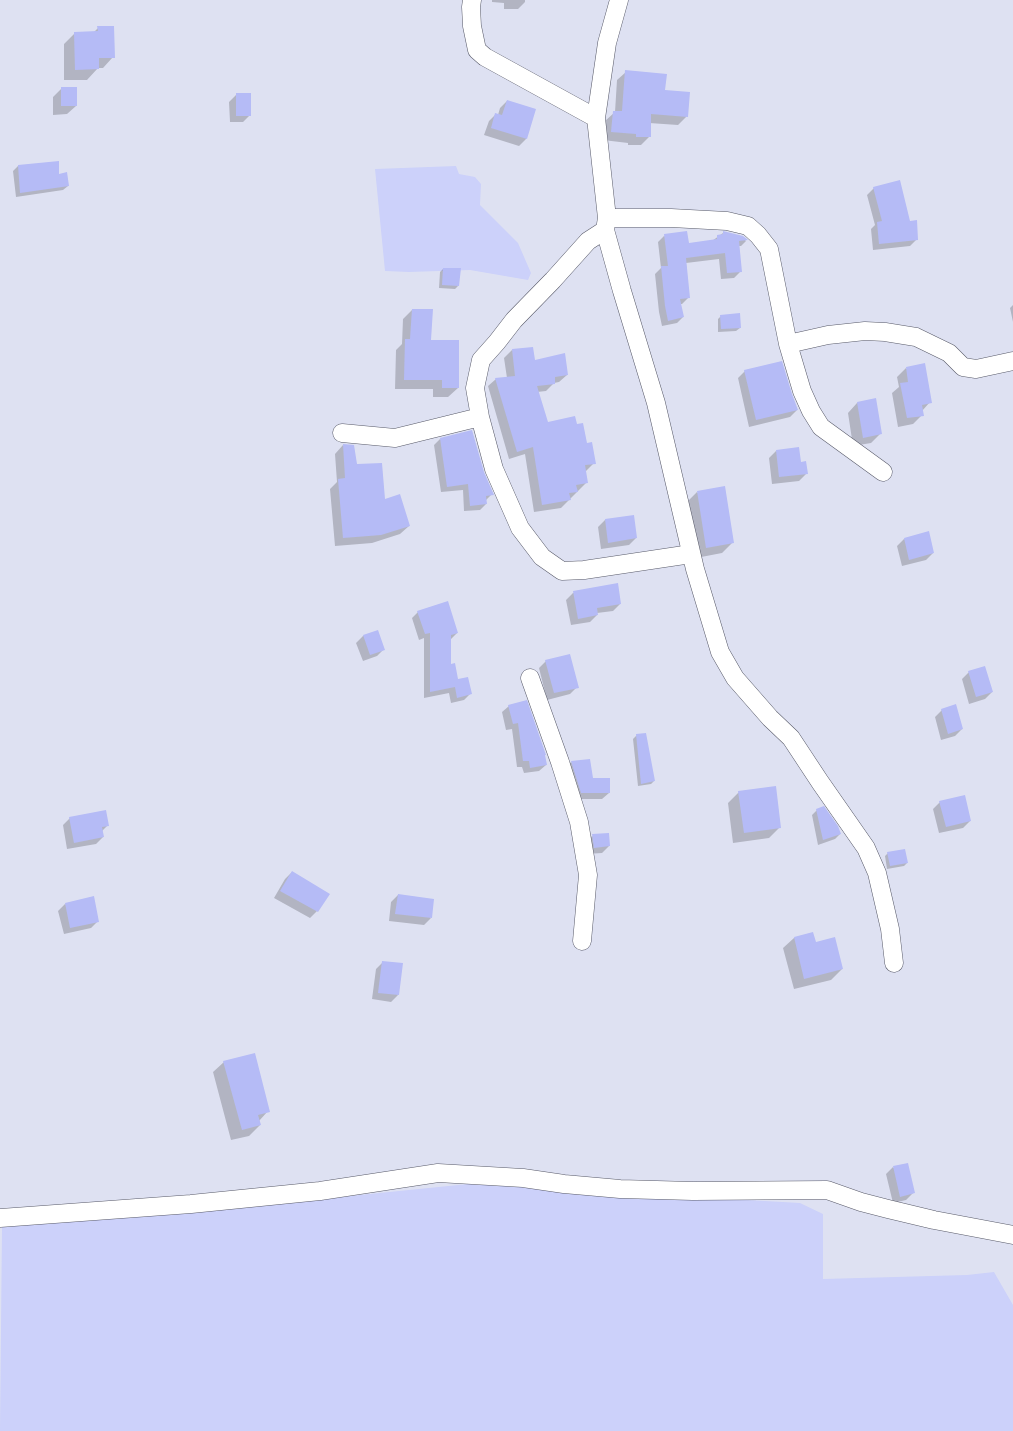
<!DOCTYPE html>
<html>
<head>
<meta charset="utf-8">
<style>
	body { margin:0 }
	canvas { display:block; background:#dee1f2 }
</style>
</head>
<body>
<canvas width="1013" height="1431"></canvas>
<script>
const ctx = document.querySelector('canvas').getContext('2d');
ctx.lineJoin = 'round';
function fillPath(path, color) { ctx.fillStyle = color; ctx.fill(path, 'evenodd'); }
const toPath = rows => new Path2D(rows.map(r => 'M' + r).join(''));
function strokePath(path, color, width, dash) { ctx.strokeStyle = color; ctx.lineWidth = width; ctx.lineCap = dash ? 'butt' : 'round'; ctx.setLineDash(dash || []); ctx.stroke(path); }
fillPath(toPath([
	[456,166,459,174,475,177,481,184,480,205,518,243,531,273,528,280,470,270,409,272,385,271,375,169],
	[468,1184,800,1203,823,1214,823,1279,967,1275,994,1272,1013,1305,1013,1431,0,1431,2,1226,173,1214]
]), '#ccd1fa');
fillPath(toPath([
	[492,0,525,0,525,2,518,9,504,9,504,3,492,2],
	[98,28,113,57,103,68,98,68,87,80,64,80,64,44,75,33,93,33],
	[626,72,664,91,687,116,678,125,649,123,649,137,641,145,628,145,628,143,603,140,605,121,615,112,617,80],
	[62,88,76,106,67,114,53,115,53,97],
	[236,95,250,115,243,122,230,122,229,102],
	[507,101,535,110,526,139,519,146,484,135,489,121,496,114,498,115,500,108],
	[57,163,58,175,68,186,63,190,16,197,13,171,18,166],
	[874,188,909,222,917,239,910,246,873,250,871,229,875,225,867,195],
	[723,233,742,237,746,241,741,246,738,246,740,272,734,278,721,279,719,259,686,263,689,297,682,304,680,304,683,317,677,323,662,326,659,312,655,274,661,268,658,242,664,236,688,245,712,241],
	[443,269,458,286,455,289,439,288,440,272],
	[1013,305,1013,322,1010,308],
	[412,310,458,388,448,397,433,397,433,389,395,389,396,350,402,344,403,319],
	[721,316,740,328,736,331,718,332,718,319],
	[512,350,534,361,567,375,559,382,554,383,546,391,537,392,547,424,576,426,586,444,594,463,586,471,584,471,586,483,561,508,534,512,525,454,509,459,488,386,496,379,507,378,504,358],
	[906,368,930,402,922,411,922,415,913,424,898,427,892,393,899,387,897,377],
	[745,371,797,410,790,417,749,427,738,378],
	[875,399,880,434,871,443,853,446,848,413,857,403],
	[440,439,483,472,492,494,486,500,486,504,480,510,464,511,463,490,441,492,434,445],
	[343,445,384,501,409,526,400,534,372,543,335,546,330,489,337,482,335,454],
	[776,451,800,463,806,474,799,481,772,484,769,458],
	[697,492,733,542,722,553,696,558,686,503],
	[633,517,636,538,629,545,601,549,598,527,605,520],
	[904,539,933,553,926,560,902,566,897,546],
	[617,584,620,604,613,611,597,613,597,615,590,622,571,625,566,600,573,593],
	[418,612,457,633,451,639,450,666,457,680,470,694,464,700,451,703,449,693,424,698,424,638,419,640,412,618],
	[377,631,384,649,377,656,363,661,356,643,363,636],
	[546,661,577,687,570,694,547,700,539,668],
	[969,672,992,692,985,699,969,704,962,679],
	[509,706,546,765,539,771,524,773,522,767,517,767,512,729,506,730,502,712],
	[942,710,962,729,955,736,941,740,935,717],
	[637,735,654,781,651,784,638,786,633,739],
	[571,762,592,779,609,793,602,799,575,799,565,768],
	[739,792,779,828,769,838,733,843,728,803],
	[940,802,970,821,963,828,939,833,933,809],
	[817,810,840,834,835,839,818,845,812,815],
	[70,818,108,825,102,831,103,837,96,844,67,849,63,825],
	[592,836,609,846,602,853,587,854,585,843],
	[888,853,907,863,904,866,887,869,885,856],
	[292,872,317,911,310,918,274,898,285,879],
	[398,895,431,918,424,925,389,921,391,902],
	[65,904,98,921,91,928,64,934,58,911],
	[812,933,815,943,842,969,831,980,794,989,783,948,794,938],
	[383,962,398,995,391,1002,372,999,376,969],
	[224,1062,268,1111,259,1121,260,1125,249,1136,231,1140,213,1072],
	[893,1167,913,1193,906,1200,893,1203,886,1174]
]), '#0003');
fillPath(toPath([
	[97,26,114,26,115,58,99,58,99,69,75,70,74,32,98,31],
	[625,70,667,74,665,90,690,92,688,117,651,114,651,137,636,137,636,134,611,132,613,111,622,111],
	[61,87,77,87,77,106,61,106],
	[236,93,251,93,251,116,236,116],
	[507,100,536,109,527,139,491,128,495,113,502,115],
	[59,161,59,174,67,172,69,186,20,193,18,165],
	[900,180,910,221,917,220,918,240,879,244,877,222,882,221,873,187],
	[687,231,689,243,717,239,717,235,723,234,723,231,743,236,748,240,739,241,742,272,727,273,725,253,686,258,690,298,680,299,684,317,668,321,665,306,661,266,668,266,664,234],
	[443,268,461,268,459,286,442,285],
	[412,309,433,309,431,340,459,340,459,388,442,388,442,380,404,380,405,339,410,339],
	[740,313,741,328,721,329,720,315],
	[533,347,535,360,565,353,568,375,555,377,555,384,537,386,548,422,575,416,577,424,583,423,587,443,592,442,596,464,585,465,588,483,576,485,578,492,569,493,571,500,542,505,533,447,517,452,495,378,515,376,512,349],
	[782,361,792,394,798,410,756,420,744,370],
	[925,363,932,403,922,405,924,416,907,418,900,383,908,382,906,367],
	[876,398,882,434,863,438,857,402],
	[472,430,484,472,494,495,486,496,487,504,470,506,468,484,447,487,440,438],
	[343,444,354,445,357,464,382,463,385,499,400,494,410,526,381,535,343,538,338,479,345,478],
	[799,447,801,462,806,461,808,474,779,477,776,450],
	[725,486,734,543,706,548,697,491],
	[634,515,637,538,608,543,605,519],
	[929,531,934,553,909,560,904,538],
	[618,583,621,604,597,608,598,615,578,619,573,591],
	[448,601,458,633,451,635,451,664,455,663,458,679,468,677,472,694,457,698,455,687,430,692,430,633,425,634,417,611],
	[378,630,385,650,370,655,363,635],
	[570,654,579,688,554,693,545,660],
	[985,666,993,692,976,697,968,671],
	[527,700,546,755,545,755,547,765,530,768,529,761,523,761,518,723,513,724,508,705],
	[956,704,963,729,948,734,941,709],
	[646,733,655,781,641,784,636,734],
	[590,759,593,778,610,778,610,793,581,793,571,761],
	[776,786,781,828,744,833,738,791],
	[965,795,971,821,946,827,939,801],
	[824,806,838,826,841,834,823,840,816,809],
	[106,810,109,826,102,827,104,837,74,843,69,817],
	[609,833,610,846,594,848,592,834],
	[905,849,908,863,890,866,887,852],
	[292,871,330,894,318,912,280,891],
	[398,894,434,899,432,918,395,914],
	[94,896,99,922,70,928,65,903],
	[813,932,816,942,835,937,843,969,804,979,794,937],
	[382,961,403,963,399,995,378,993],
	[255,1053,270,1112,258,1115,261,1125,242,1130,223,1061],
	[908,1163,915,1193,900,1197,893,1166]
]), '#b5bbf6');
const minor = toPath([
	[472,0,471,7,472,26,477,50,485,57,596,118],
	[619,0,607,43,596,118,607,218,605,230,622,291,656,403,695,569,720,652,735,678,770,718,791,738,820,782,866,848,877,873,890,929,894,963],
	[607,218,671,218,727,221,748,226,758,235,769,249,788,344,802,391,811,411,821,427,883,472],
	[605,230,588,241,553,280,514,320,497,342,481,360,475,388,480,417,494,469,520,528,542,557,562,571,584,570,691,554],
	[788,344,828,335,865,331,885,332,916,337,949,353,963,367,976,369,1013,361],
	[342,433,395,438,480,417],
	[530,678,560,762,579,822,588,875,582,941],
	[0,1218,191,1204,320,1191,438,1173,523,1178,564,1184,620,1189,693,1191,827,1190,861,1202,888,1209,934,1220,1013,1235]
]);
strokePath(minor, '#585a69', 19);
strokePath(minor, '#fff', 18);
</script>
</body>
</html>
